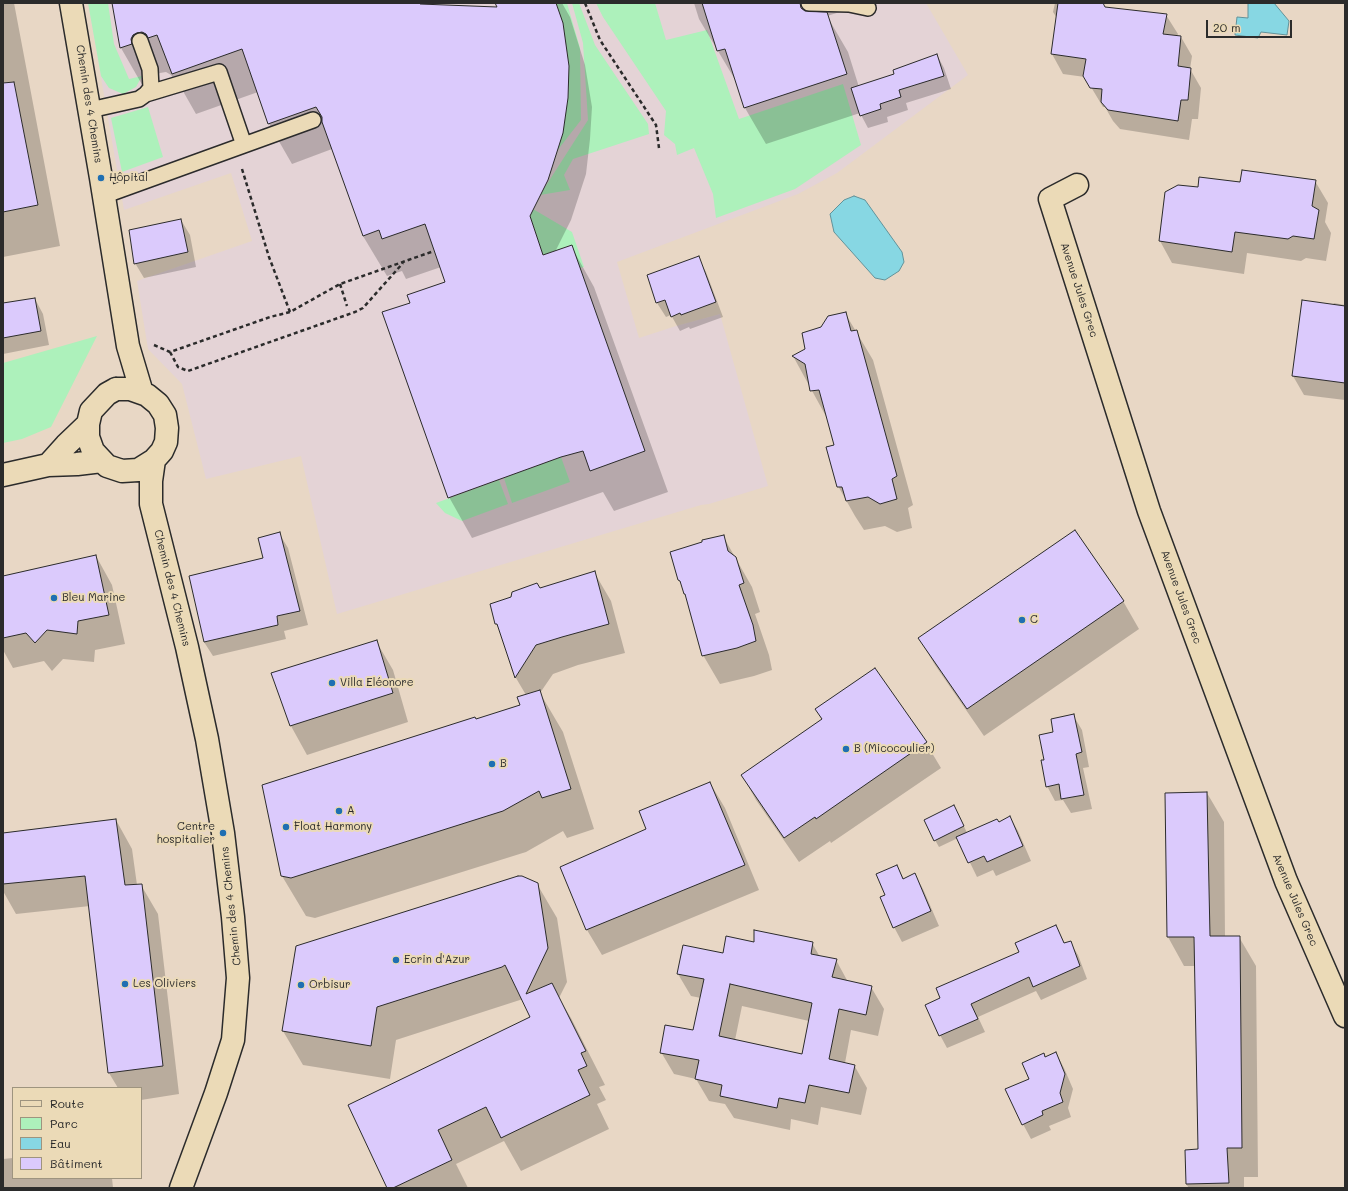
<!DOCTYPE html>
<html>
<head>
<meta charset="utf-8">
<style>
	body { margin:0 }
	#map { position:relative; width:1348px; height:1191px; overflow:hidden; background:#e8d7c5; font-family:Mali,sans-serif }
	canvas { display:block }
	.frame { position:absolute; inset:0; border:4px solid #2b2b2b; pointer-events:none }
	.legend { position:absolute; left:12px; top:1087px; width:130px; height:92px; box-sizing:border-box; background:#ebdab7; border:1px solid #9e947f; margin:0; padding:5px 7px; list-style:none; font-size:12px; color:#2b2b2b }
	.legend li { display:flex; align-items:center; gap:8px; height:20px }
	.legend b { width:20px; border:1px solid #9e947f }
	.scale { position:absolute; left:1206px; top:20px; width:86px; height:18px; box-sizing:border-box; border:2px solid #2b2b2b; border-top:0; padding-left:5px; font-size:12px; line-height:14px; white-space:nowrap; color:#2b2b2b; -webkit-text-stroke:3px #ebdab7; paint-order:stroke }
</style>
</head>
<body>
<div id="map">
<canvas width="1348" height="1191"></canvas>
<div class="frame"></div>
<ul class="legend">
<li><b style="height:5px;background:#ebdab7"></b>Route</li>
<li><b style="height:11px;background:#adf1bb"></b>Parc</li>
<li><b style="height:11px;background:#87d7e3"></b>Eau</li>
<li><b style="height:11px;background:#dbcafc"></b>Bâtiment</li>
</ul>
<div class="scale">20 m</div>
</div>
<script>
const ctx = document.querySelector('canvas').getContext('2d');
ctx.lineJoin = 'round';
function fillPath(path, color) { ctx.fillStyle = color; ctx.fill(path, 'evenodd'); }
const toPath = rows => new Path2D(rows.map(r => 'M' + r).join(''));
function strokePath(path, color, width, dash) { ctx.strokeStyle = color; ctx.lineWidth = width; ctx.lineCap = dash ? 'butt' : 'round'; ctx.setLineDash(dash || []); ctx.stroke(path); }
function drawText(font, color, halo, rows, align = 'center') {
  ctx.font = font + ' Mali,sans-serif'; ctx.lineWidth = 4; ctx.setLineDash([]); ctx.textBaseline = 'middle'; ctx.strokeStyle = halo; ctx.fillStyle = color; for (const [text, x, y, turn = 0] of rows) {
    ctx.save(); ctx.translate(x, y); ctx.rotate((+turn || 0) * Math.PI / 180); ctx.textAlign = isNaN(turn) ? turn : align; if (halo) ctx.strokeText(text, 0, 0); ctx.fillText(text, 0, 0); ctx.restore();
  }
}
fillPath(toPath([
	[88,3,926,3,968,75,837,173,798,194,617,262,639,338,676,326,720,314,768,486,709,504,701,505,337,614,301,456,206,479,182,384,148,349,137,281,252,241,231,173,124,210]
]), '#e4d3d6');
fillPath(toPath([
	[88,3,108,3,114,44,129,79,142,76,136,87,123,94,109,88,101,76],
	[556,3,567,3,580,48,581,120,557,151,568,98,569,66,563,23],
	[572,3,579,3,595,45,648,124,649,134,573,159,564,175,570,190,540,195,588,120,583,43],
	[596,3,655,3,666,40,707,30,739,119,843,84,861,145,795,189,716,218,713,194,694,148,677,155,675,144,664,135,666,111,603,17],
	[148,107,163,157,122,172,111,118],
	[533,209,572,232,584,267,580,268,571,245,543,255,530,216],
	[97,336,51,427,22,439,3,443,3,363],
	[561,457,570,482,512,503,504,478],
	[499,480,508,504,462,521,445,513,436,503]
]), '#adf1bb');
const water = toPath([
	[1248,3,1274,3,1289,21,1287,35,1261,32,1258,38,1235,35,1237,17,1248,18,1248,3],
	[854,196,865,200,902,252,904,262,899,271,885,280,875,278,834,232,830,214,844,200,854,196]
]);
fillPath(water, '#87d7e3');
strokePath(water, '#629299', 1);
fillPath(toPath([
	[3,3,14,3,60,246,3,257],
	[113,3,428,3,429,5,501,8,497,3,562,3,570,17,585,65,592,107,590,139,586,174,571,220,555,252,571,246,594,287,668,492,614,511,603,492,472,538,449,497,411,303,446,283,441,267,406,279,402,271,387,276,363,236,332,149,292,164,269,124,258,92,196,114,175,77,173,78,171,75,166,72,160,73,156,75,144,88,121,48],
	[694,3,764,3,817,19,807,3,869,3,827,16,848,52,859,87,895,75,937,55,944,68,951,89,906,103,908,110,887,117,888,122,868,128,860,113,766,144,745,108,737,83,699,19],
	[1055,3,1101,3,1105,8,1166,15,1178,34,1177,36,1181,37,1192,56,1190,69,1201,88,1198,119,1192,119,1189,140,1120,129,1113,121,1105,107,1103,107,1085,77,1063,74,1052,54,1057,18,1053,12],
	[1315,181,1328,203,1325,222,1331,233,1326,261,1306,258,1301,261,1247,253,1244,274,1172,263,1160,241,1166,193,1241,183],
	[181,220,190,235,196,267,144,278,135,263],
	[698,258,706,272,723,317,690,329,689,327,680,331,671,315,666,317,657,303,648,276],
	[35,299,43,314,49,345,3,354,3,304],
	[1334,303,1345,305,1345,400,1304,395,1293,376],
	[845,313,873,360,913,505,908,508,912,528,897,532,885,526,864,530,855,516,838,486,835,445,828,420,793,356,806,349,822,328],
	[279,533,288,548,308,625,284,631,286,639,213,656,204,642,264,558],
	[723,536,752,587,760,612,755,614,769,655,772,670,754,676,720,684,703,655,683,587,679,580],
	[96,556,112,585,125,644,95,650,94,662,63,659,52,671,44,661,13,668,3,650,3,577],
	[594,572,611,601,625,653,578,665,553,674,540,693,563,732,594,829,567,838,563,831,526,852,315,918,306,916,282,876,475,720,521,705,526,695,516,678,500,630,496,624,540,589],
	[1123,601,1139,629,984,736,935,665,919,638],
	[376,641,393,670,408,722,307,755,291,726],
	[875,669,926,743,941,768,831,843,830,841,799,862,756,800,742,775,822,720,816,709],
	[1073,715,1082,730,1089,767,1083,768,1092,809,1071,813,1063,800,1055,801,1047,786,1045,761,1054,733],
	[710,783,725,808,759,890,602,955,587,930,561,867,648,830],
	[1207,793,1224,822,1225,937,1239,937,1256,966,1258,1177,1244,1177,1244,1188,1189,1188,1186,1184,1199,1150,1195,966,1184,966,1168,937],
	[958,813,967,833,998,823,1010,817,1018,831,1031,861,996,876,993,870,977,877,958,838,939,847,935,840],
	[116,820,132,849,137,885,141,885,158,914,179,1094,141,1100,141,1088,118,1088,109,1073,90,906,16,914,3,891,3,834],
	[897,866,904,879,915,875,923,889,939,926,902,942,894,927,886,895],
	[537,884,557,918,567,982,559,998,571,1018,605,1085,599,1087,606,1100,597,1104,609,1129,521,1171,504,1141,456,1164,468,1188,388,1188,532,1018,523,999,396,1040,390,1079,303,1065,283,1031,297,947],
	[1056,926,1065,944,1070,942,1078,955,1087,979,1041,1000,1036,991,978,1017,985,1032,947,1048,940,1035,942,998,1020,952],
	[754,943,812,943,820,957,836,960,848,982,871,987,884,1009,878,1036,851,1030,845,1063,854,1065,867,1088,861,1115,821,1107,818,1125,791,1119,790,1130,734,1118,725,1104,709,1101,696,1079,674,1074,661,1052,694,1031,701,998,691,996,678,974,723,954],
	[742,1006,809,1021,802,1055,735,1040],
	[1056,1053,1064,1068,1073,1089,1068,1108,1071,1117,1049,1126,1051,1130,1031,1139,1023,1124,1030,1079],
	[13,1158,13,1178,112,1178,113,1188,3,1188,3,1159]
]), '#0003');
const building = toPath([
	[112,3,419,3,420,4,497,7,495,3,556,3,563,23,569,66,568,98,563,133,548,180,530,216,543,255,572,245,645,451,590,471,583,451,561,457,448,498,382,312,410,303,407,295,445,282,425,224,382,239,379,230,363,236,322,122,322,117,316,107,268,124,242,49,172,74,157,35,148,38,146,34,142,32,137,33,133,35,131,39,132,44,120,48,112,3],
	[702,3,800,3,801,8,805,11,827,12,847,74,744,108,725,49,717,51,702,3],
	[1058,3,1103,3,1105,7,1167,14,1163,34,1181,36,1178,66,1191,68,1188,100,1181,100,1178,121,1108,110,1101,102,1102,89,1090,88,1083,76,1086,59,1051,54,1058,3],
	[937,54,944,76,899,90,901,97,880,104,881,109,860,116,851,88,894,74,893,70,937,54],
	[14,82,38,205,3,212,3,83,14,82],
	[1242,170,1316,180,1312,206,1319,210,1314,239,1293,236,1288,239,1235,232,1232,252,1159,241,1165,192,1178,185,1198,187,1199,177,1240,182,1242,170],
	[181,219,188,252,134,264,129,230,181,219],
	[699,256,716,302,681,315,680,313,671,317,665,300,656,303,647,275,699,256],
	[35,298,41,331,3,338,3,303,35,298],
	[1302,300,1345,306,1345,383,1292,376,1302,300],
	[846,312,851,331,857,330,897,476,892,479,897,499,880,504,868,497,846,501,842,487,837,487,826,447,834,445,819,390,810,391,805,364,792,356,805,349,802,333,821,327,828,316,846,312],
	[1075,530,1124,601,967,709,918,638,1075,530],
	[280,532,300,611,277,616,278,625,204,642,189,576,263,558,258,538,280,532],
	[724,535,728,551,736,557,744,583,739,585,753,625,756,641,737,648,702,656,685,594,684,594,680,581,678,580,670,552,702,542,702,540,724,535],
	[96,555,109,615,78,621,77,634,47,630,35,643,26,633,3,638,3,576,96,555],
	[595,571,609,624,562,637,536,645,515,678,497,624,495,624,490,604,511,597,512,592,537,583,540,588,595,571],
	[377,640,393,693,290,726,271,673,377,640],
	[875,668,927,742,816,819,815,817,784,838,741,775,822,719,815,709,875,668],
	[540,690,571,789,542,798,539,791,503,811,291,878,281,876,262,785,475,717,476,719,520,705,517,697,540,690],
	[1074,714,1082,752,1076,754,1084,795,1061,799,1059,784,1046,787,1041,760,1044,760,1039,735,1053,732,1051,719,1074,714],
	[710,782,745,865,586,930,560,867,646,829,639,811,710,782],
	[1207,792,1210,936,1240,936,1242,1148,1227,1148,1229,1183,1186,1184,1185,1150,1198,1149,1194,937,1167,937,1165,793,1207,792],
	[954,805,964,826,934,841,924,820,954,805],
	[1010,816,1023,846,987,862,984,856,968,863,956,837,997,819,999,822,1010,816],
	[116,819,125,885,142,884,163,1066,108,1073,85,876,3,884,3,833,116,819],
	[897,865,903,879,915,873,931,911,893,928,880,897,885,895,876,874,897,865],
	[518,876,522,876,538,883,548,948,526,994,552,983,586,1051,581,1053,587,1066,578,1070,590,1095,501,1138,486,1107,438,1130,452,1160,393,1188,387,1188,348,1105,530,1017,505,965,502,967,377,1007,371,1046,282,1031,296,946,518,876],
	[1056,925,1064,943,1071,941,1080,966,1033,987,1029,977,971,1004,978,1019,939,1036,925,1005,940,998,936,988,1019,952,1015,943,1056,925],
	[754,930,813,942,811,954,837,959,832,977,872,986,866,1015,839,1009,829,1059,855,1065,849,1093,809,1085,805,1103,779,1098,777,1108,720,1096,722,1085,695,1079,699,1060,660,1053,665,1025,693,1030,704,979,677,974,683,945,723,953,726,936,754,942,754,930],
	[730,984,812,1003,802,1054,719,1036,730,984],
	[1056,1052,1065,1074,1060,1093,1063,1102,1042,1111,1043,1115,1022,1125,1005,1089,1029,1079,1022,1063,1044,1053,1045,1057,1056,1052]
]);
fillPath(building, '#dbcafc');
strokePath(building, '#2b2b2b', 1);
const lane = toPath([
	[809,3,849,4,868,8],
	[146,94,219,72,244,145],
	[90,110,139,99,146,94,151,88,150,69,140,41],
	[103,196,313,120]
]);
const street = toPath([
	[71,3,101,178,128,346,142,393],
	[1077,185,1050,199,1149,511,1286,881,1345,1016],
	[116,389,130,389,147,395,158,404,165,415,167,428,166,442,162,451,154,460,138,470,122,471,107,466,93,451,88,437,88,424,91,411,107,394,116,389],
	[154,460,151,481,151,504,187,647,207,739,223,833,233,917,238,978,233,1040,216,1093,181,1188],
	[48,465,66,445,88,424],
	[3,475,48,465,77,464,102,461]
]);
strokePath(lane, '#2b2b2b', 18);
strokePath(street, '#2b2b2b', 25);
strokePath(toPath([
	[585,3,600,40,656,125,659,148],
	[242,169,269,257,290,312],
	[340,284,347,306],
	[154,345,170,352,270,317,290,312,340,284,434,251],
	[170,352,178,367,188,371,355,312,363,308,403,263]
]), '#2b2b2b', 2.5, [4, 3]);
strokePath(lane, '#ebdab7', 15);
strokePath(street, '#ebdab7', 22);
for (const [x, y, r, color] of [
	[101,178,4,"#1f6fb2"],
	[54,598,4,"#1f6fb2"],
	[1022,620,4,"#1f6fb2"],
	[332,683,4,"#1f6fb2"],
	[846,749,4,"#1f6fb2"],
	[492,764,4,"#1f6fb2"],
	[339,811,4,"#1f6fb2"],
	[286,827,4,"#1f6fb2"],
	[223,833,4,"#1f6fb2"],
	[396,960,4,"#1f6fb2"],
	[125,984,4,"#1f6fb2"],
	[301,985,4,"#1f6fb2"]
]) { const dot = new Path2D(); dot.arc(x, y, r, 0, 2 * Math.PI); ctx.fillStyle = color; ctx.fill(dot); strokePath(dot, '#ebdab7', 1.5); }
drawText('11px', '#2b2b2b', '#ebdab7', [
	["Chemin des 4 Chemins",89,104,81],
	["Avenue Jules Grec",1079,290,72],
	["Chemin des 4 Chemins",172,588,76],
	["Avenue Jules Grec",1181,597,70],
	["Avenue Jules Grec",1295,900,67],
	["Chemin des 4 Chemins",231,906,-96]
]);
drawText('11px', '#2b2b2b', '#ebdab7', [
	["Hôpital",109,178],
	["Bleu Marine",62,598],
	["C",1030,620],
	["Villa Eléonore",340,683],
	["B (Micocoulier)",854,749],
	["B",500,764],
	["A",347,811],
	["Centre",215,827,"right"],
	["hospitalier",215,840,"right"],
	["Float Harmony",294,827],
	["Ecrin d'Azur",404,960],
	["Les Oliviers",133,984],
	["Orbisur",309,985]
], 'left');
</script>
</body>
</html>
